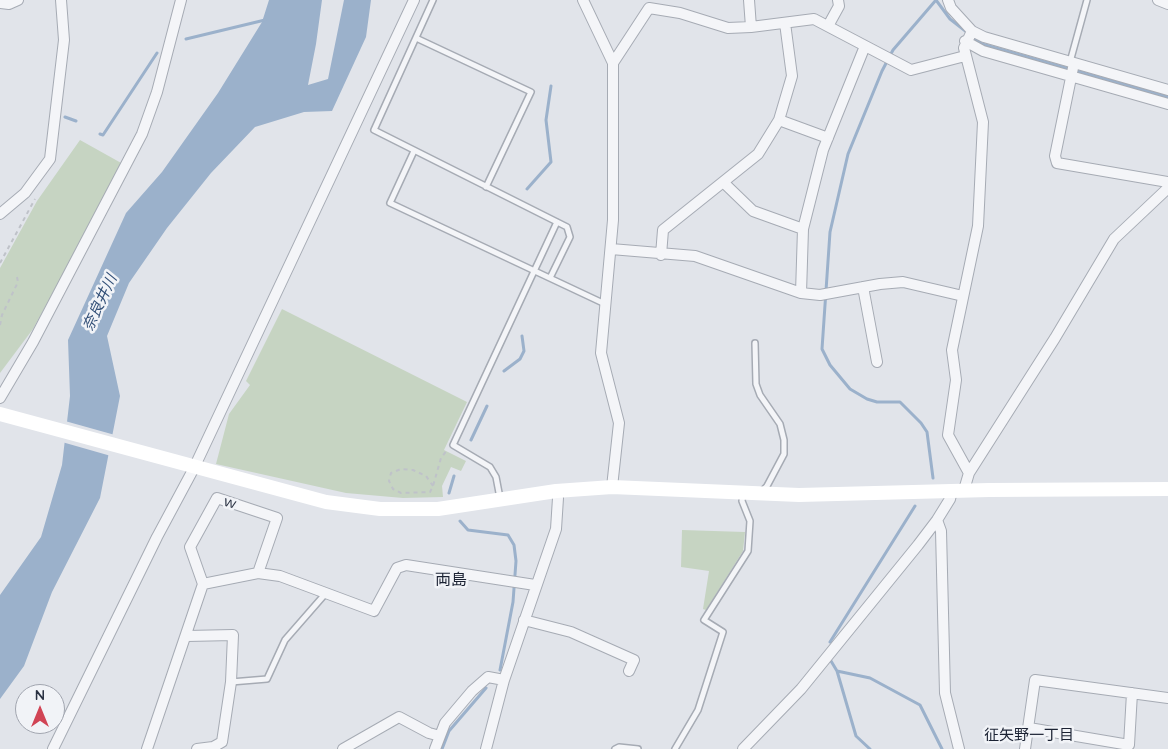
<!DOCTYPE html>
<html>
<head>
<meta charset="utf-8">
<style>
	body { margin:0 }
	#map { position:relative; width:1168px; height:749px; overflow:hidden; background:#e1e4ea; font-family:Quicksand,sans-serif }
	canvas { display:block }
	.north { position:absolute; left:15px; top:684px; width:50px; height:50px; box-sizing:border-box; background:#f1f3f7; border:1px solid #a1a5af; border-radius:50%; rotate:0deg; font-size:14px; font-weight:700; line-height:20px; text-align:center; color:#293142 }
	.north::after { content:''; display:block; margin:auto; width:18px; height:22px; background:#d14455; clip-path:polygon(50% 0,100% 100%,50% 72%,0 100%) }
</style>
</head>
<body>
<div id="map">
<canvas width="1168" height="749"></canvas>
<div class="north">N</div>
</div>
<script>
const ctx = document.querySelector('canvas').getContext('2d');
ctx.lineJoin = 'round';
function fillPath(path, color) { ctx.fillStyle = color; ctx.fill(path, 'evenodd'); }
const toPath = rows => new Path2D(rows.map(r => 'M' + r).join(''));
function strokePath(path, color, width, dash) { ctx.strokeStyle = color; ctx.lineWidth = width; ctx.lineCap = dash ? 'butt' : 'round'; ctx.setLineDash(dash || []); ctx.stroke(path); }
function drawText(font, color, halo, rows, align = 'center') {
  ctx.font = font + ' Quicksand,"Noto Sans JP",sans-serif'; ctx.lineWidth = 5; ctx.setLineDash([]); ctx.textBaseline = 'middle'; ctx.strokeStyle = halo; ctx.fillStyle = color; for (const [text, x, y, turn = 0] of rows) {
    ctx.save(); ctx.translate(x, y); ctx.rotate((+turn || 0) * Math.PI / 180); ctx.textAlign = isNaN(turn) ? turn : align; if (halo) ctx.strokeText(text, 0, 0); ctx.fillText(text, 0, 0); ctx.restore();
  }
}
fillPath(toPath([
	[80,140,123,164,33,329,0,373,0,268,37,201],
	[282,309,467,402,444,450,466,461,461,471,451,467,442,486,443,497,403,498,346,493,216,464,229,414,250,385,246,381],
	[682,530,745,532,743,551,706,610,703,609,709,571,681,567]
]), '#c6d4c2');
fillPath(toPath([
	[269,0,322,0,316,44,308,85,328,79,344,0,371,0,366,37,332,111,304,112,255,127,211,173,167,228,129,283,107,336,120,396,100,498,52,592,24,666,0,699,0,595,41,537,62,465,70,396,68,340,126,213,162,172,218,93,262,22]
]), '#9bb1cb');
fillPath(toPath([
	[65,421,115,435,111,456,62,442]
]), '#e1e4ea');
strokePath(toPath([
	[936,0,950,19,982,44,1168,97],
	[186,39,265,20],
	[65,117,76,121],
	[100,134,103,135,157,53],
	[527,189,551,162,546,120,551,86],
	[504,371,520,359,524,351,522,336],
	[471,440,487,406],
	[933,478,927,432,921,423,900,402,877,402,867,399,850,389,830,365,822,349,830,232,848,154,882,71,893,50,936,0],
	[449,493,454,476],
	[460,521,468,530,508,535,514,545,516,561,513,602,500,670],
	[830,642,915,506],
	[831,661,837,671,856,736,870,749],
	[837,671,870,678,920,705,942,749],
	[442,749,449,731,486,688]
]), '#9bb1cb', 3);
const lane = toPath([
	[433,0,374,130,567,227,570,237,550,278],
	[416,38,531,92,486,187],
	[1070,62,1087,0],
	[414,151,390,203,605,304],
	[755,343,756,384,760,395,780,424,784,440,784,454,767,486,762,491],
	[500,498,496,477,490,467,453,445,557,222],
	[231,682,267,679,285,640,326,593],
	[615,749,619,747,638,749],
	[675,749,698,710,723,632,704,620,748,551,750,521,742,501,743,494]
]);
const street = toPath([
	[583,0,613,63,613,220,601,353,619,423,612,487],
	[948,0,951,8,972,31,984,37,1168,90],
	[1158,0,1168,4],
	[0,3,9,4,18,0],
	[828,26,839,6,838,0],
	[751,27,814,19,911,70,965,56],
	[965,41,983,51,1168,104],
	[613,63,649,8,680,13,728,28,751,27,749,0],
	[1074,63,1055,156,1057,163,1168,182],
	[779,120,828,138],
	[723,182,753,211,803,229],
	[0,214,25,193,50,159,64,40,61,0],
	[611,249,695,256,801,293,820,295,880,284,903,282,963,296],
	[661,255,663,230,758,154,779,120,792,76,785,23],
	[863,287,877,362],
	[801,293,803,229,823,150,865,46],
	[0,398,33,342,142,134,157,92,181,0],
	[969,473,948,435,956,380,952,350,978,226,983,122,964,48,972,31],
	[964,490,969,473,1055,338,1114,239,1168,188],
	[937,520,941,531,945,693,959,749],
	[203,584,258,573,280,576,374,611,397,568,406,565,535,585],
	[203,584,190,547,217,498,277,518,258,573],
	[524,620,571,632,634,660,629,671],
	[187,636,233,635,231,682,222,742,213,747,197,749],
	[1029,728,1129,745,1132,693],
	[53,749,157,537,194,468,414,0],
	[147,749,203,584],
	[343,749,399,717,429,733,440,736,445,723,472,691,488,677,504,680],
	[435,749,440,736],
	[486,749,504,680,556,529,558,498,556,491],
	[743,749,801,689,918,545,937,520,950,499,952,491],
	[1025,749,1035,680,1168,698]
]);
strokePath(lane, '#a6abb4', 8);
strokePath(street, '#a6abb4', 12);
strokePath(toPath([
	[0,263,35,199],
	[0,325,2,315,18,282,17,277],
	[433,486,426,476,413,470,401,469,391,473,389,481,393,489,401,493,430,492,433,486,441,458,447,450]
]), '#bfc2c9', 2, [4, 4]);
strokePath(lane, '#f4f5f8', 5);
strokePath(street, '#f4f5f8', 10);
strokePath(toPath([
	[0,414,326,502,380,509,438,509,556,491,612,487,799,495,989,490,1168,489]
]), '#fff', 14);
drawText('14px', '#293142', '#f1f3f7', [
	["ｗ",230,503,17]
]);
drawText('italic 15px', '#324f77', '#f1f3f7', [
	["奈良井川",100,303,-65]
]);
drawText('15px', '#1b2233', '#f1f3f7', [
	["征矢野一丁目",1029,735]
]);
drawText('16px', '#1b2233', '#f1f3f7', [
	["両島",451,580]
]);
</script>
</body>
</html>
